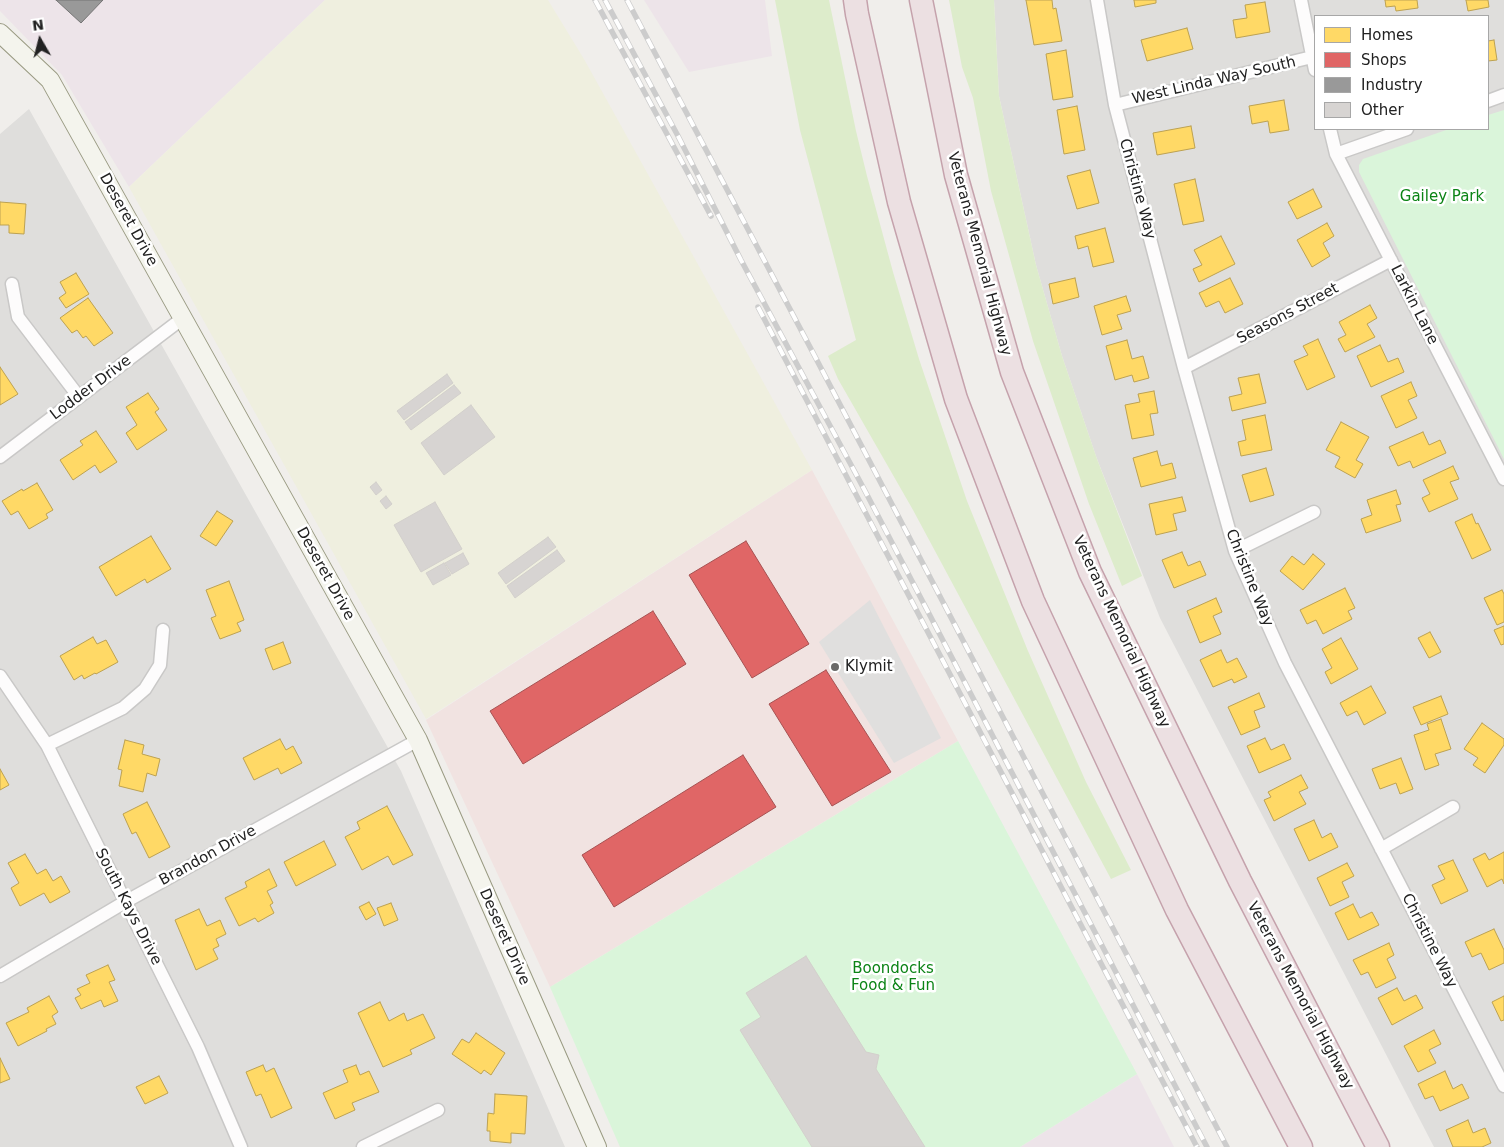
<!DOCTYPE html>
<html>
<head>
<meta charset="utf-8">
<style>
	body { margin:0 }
	#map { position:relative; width:1504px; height:1147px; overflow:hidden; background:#f0eeeb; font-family:"DejaVu Sans",sans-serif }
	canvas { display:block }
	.legend { position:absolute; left:1314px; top:15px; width:175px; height:115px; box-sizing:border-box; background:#fff; border:1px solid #a7a7a7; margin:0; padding:6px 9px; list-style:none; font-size:15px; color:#222 }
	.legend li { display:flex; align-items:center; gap:10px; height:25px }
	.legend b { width:25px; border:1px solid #a7a7a7 }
	.north { position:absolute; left:15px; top:15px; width:50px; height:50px; -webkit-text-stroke:4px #fff; paint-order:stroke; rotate:352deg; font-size:14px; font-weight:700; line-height:20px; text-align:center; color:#222 }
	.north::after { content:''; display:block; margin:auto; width:18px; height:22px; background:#222; clip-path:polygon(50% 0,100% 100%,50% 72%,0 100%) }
</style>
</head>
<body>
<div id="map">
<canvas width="1504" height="1147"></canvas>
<ul class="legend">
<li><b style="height:14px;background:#ffd966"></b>Homes</li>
<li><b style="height:14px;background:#e06666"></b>Shops</li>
<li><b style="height:14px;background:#999"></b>Industry</li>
<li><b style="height:14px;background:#d7d4d2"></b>Other</li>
</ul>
<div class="north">N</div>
</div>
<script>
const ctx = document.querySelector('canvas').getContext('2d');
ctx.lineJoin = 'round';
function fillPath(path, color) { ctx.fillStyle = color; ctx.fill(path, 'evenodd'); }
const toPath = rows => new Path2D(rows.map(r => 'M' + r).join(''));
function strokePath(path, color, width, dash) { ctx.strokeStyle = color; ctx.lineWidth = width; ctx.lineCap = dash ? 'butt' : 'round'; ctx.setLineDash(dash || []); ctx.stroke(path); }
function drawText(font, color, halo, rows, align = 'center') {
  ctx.font = font + ' "DejaVu Sans",sans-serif'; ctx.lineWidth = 5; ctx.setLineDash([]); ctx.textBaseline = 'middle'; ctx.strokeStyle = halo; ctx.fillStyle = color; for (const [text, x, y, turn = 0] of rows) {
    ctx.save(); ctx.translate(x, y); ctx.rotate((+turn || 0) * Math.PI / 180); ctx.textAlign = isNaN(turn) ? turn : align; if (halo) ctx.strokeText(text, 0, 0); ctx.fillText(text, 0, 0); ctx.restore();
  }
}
fillPath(toPath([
	[994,0,1504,0,1504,1147,1434,1147,1160,618,1097,459,1062,356,1036,265,999,96],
	[1315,16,1488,16,1488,129,1315,129],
	[29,109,401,771,565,1147,0,1147,0,134]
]), '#dfdedc');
fillPath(toPath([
	[812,470,958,741,550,987,426,720]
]), '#f1e3e1');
fillPath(toPath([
	[0,0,325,0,129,187,62,75,0,11],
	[644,0,765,0,772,56,689,72],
	[1137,1074,1174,1147,1020,1147]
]), '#ede4e9');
fillPath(toPath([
	[325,0,548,0,584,59,812,470,426,719,129,187]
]), '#efefdf');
fillPath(toPath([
	[775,0,829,0,856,131,867,176,893,272,919,359,967,501,1028,651,1086,782,1131,870,1111,879,913,510,838,379,828,356,856,340,800,130],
	[949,0,994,0,999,96,1036,265,1062,356,1097,459,1142,576,1122,586,1089,504,1033,341,991,191,973,98,962,67]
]), '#ddeccb');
fillPath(toPath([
	[1504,110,1504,459,1359,172,1359,165,1363,159,1449,129,1488,129,1488,115],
	[958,741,1137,1074,1020,1147,620,1147,550,987]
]), '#daf5da');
fillPath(toPath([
	[870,600,941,738,894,763,819,642]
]), '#e0dfde');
const homes = toPath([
	[1026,0,1052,0,1053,9,1056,8,1062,41,1034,45,1026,0],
	[1134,0,1156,0,1156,3,1135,7,1134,0],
	[1385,0,1417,0,1418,8,1396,11,1395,6,1386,7,1385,0],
	[1466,0,1488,0,1489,7,1468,11,1466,0],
	[1265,2,1270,32,1236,38,1233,20,1247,18,1245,5,1265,2],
	[1187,28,1193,49,1147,61,1141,40,1187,28],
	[1494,40,1497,60,1488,61,1488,41,1494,40],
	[1066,50,1073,97,1053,100,1046,54,1066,50],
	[1284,100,1289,130,1270,133,1268,121,1252,124,1249,106,1284,100],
	[1077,106,1085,150,1064,154,1057,110,1077,106],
	[1191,126,1195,148,1157,155,1153,133,1191,126],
	[1090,170,1099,203,1077,209,1067,176,1090,170],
	[1195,179,1204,221,1183,225,1174,184,1195,179],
	[1313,189,1322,207,1297,219,1288,202,1313,189],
	[0,202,26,204,24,234,9,233,9,225,0,225,0,202],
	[1327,223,1334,236,1323,243,1330,256,1312,267,1297,240,1327,223],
	[1105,228,1114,262,1093,267,1088,246,1078,249,1075,236,1105,228],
	[1221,236,1235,264,1199,282,1193,269,1202,265,1194,250,1221,236],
	[76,273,89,294,66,308,59,298,66,293,60,282,76,273],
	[1075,278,1079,297,1053,304,1049,284,1075,278],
	[1230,278,1243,304,1225,313,1219,301,1206,307,1199,293,1230,278],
	[1126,296,1131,311,1117,315,1122,329,1102,335,1094,306,1126,296],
	[88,298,113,333,94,346,86,336,83,338,77,330,72,333,60,318,88,298],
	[1370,305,1377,318,1367,324,1375,337,1345,352,1338,339,1346,335,1339,322,1370,305],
	[1318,339,1335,377,1307,390,1294,361,1308,355,1303,346,1318,339],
	[1127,340,1132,359,1143,356,1149,378,1134,382,1132,375,1115,380,1106,346,1127,340],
	[1380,345,1388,362,1398,358,1404,372,1371,387,1357,356,1380,345],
	[0,367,18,394,0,405,0,367],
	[1259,374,1266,403,1232,411,1229,397,1242,394,1238,378,1259,374],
	[1411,382,1417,396,1408,400,1417,418,1396,428,1381,396,1411,382],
	[1154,391,1158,413,1150,414,1154,435,1132,439,1125,405,1140,402,1138,394,1154,391],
	[148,393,159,409,155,412,167,430,137,450,126,433,137,425,126,407,148,393],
	[1265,415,1272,450,1241,456,1238,442,1246,440,1242,420,1265,415],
	[1341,422,1369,437,1356,460,1363,464,1355,478,1335,467,1340,457,1326,450,1341,422],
	[96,431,117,462,100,473,95,465,73,480,60,460,83,445,80,441,96,431],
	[1423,432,1429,445,1440,440,1446,453,1413,468,1410,461,1398,466,1389,447,1423,432],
	[1157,451,1161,466,1172,463,1176,478,1141,487,1133,458,1157,451],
	[1453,466,1459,479,1450,482,1458,499,1429,512,1422,498,1430,494,1423,480,1453,466],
	[1266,468,1274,495,1250,502,1242,475,1266,468],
	[37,483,53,510,46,514,48,518,29,529,18,511,11,515,2,501,22,489,23,491,37,483],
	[1396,490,1401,504,1396,505,1401,521,1366,533,1361,519,1372,515,1367,500,1396,490],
	[1182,497,1186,511,1173,514,1177,530,1156,535,1149,504,1182,497],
	[217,511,233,521,216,546,200,536,217,511],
	[1472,514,1476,524,1478,523,1491,550,1472,559,1455,522,1472,514],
	[151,536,171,569,147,583,145,579,116,596,99,567,151,536],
	[1182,552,1188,566,1200,561,1206,575,1174,588,1162,560,1182,552],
	[1313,554,1325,564,1303,590,1280,571,1292,556,1304,565,1313,554],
	[229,581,244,620,237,623,241,631,220,639,211,618,216,616,206,590,229,581],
	[1345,588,1355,608,1348,611,1352,619,1323,634,1316,620,1307,624,1300,610,1345,588],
	[1502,590,1504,594,1504,622,1497,625,1484,598,1502,590],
	[1216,598,1222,612,1213,616,1221,634,1200,643,1187,611,1216,598],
	[1504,626,1504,644,1501,645,1494,630,1504,626],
	[1430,632,1441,652,1429,658,1418,638,1430,632],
	[93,637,97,644,106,640,118,662,96,674,95,673,84,679,82,675,74,680,60,656,93,637],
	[1341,638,1358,669,1331,684,1325,672,1332,668,1322,649,1341,638],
	[283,642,291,663,273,670,265,649,283,642],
	[1221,650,1227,663,1237,658,1247,677,1234,683,1232,679,1213,687,1200,660,1221,650],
	[1371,686,1386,713,1364,725,1357,711,1347,716,1340,703,1371,686],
	[1259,693,1265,707,1254,711,1260,727,1241,735,1228,707,1259,693],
	[1441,696,1448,714,1421,725,1413,707,1441,696],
	[1441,719,1451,749,1435,754,1439,765,1425,770,1414,735,1429,730,1427,724,1441,719],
	[1482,723,1504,739,1504,745,1485,773,1473,765,1478,758,1464,749,1482,723],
	[1265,738,1271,750,1284,744,1291,759,1259,773,1247,746,1265,738],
	[280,739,286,750,293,746,302,763,281,774,278,768,254,780,243,758,280,739],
	[125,740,144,745,142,754,160,759,156,776,147,773,143,792,119,786,122,770,118,769,125,740],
	[1401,758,1413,789,1400,794,1396,783,1380,789,1372,769,1401,758],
	[0,769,9,785,0,790,0,769],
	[1301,775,1308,788,1299,792,1306,804,1274,821,1264,800,1271,797,1268,792,1301,775],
	[147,802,170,847,149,858,136,832,132,834,123,814,147,802],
	[387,806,413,855,393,865,388,856,362,870,345,837,360,829,357,822,387,806],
	[1314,820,1322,838,1331,833,1338,847,1309,861,1294,829,1314,820],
	[324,841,336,865,296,886,284,862,324,841],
	[1504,852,1504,884,1502,879,1487,887,1473,859,1485,853,1489,860,1504,852],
	[25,854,37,874,46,869,53,881,61,876,70,892,50,903,44,893,20,906,11,888,19,883,8,863,25,854],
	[1453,860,1468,891,1441,904,1432,885,1445,879,1438,866,1453,860],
	[1347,863,1354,876,1342,882,1349,897,1330,906,1317,878,1347,863],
	[269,869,277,886,267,891,273,903,270,905,274,913,258,922,255,918,239,926,225,898,247,887,245,882,269,869],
	[369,902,376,914,366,920,359,907,369,902],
	[391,903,398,920,384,926,377,908,391,903],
	[1353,904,1360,918,1372,912,1379,925,1348,940,1335,913,1353,904],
	[199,909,207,926,220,920,226,934,216,939,219,946,213,949,218,959,196,970,175,920,199,909],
	[1494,929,1504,950,1504,963,1489,970,1481,953,1472,957,1465,942,1494,929],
	[1389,943,1394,955,1387,959,1396,978,1376,988,1368,972,1361,975,1353,960,1389,943],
	[108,965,115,980,109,982,118,1001,104,1007,101,1000,81,1009,75,998,81,995,77,989,90,983,86,975,108,965],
	[1397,988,1404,1001,1416,995,1423,1008,1392,1025,1378,998,1397,988],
	[49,996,58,1012,52,1016,56,1024,46,1029,47,1031,18,1046,6,1023,29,1012,27,1008,49,996],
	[1504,996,1504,1020,1501,1021,1492,1002,1504,996],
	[380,1002,389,1021,404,1013,407,1021,423,1014,435,1038,410,1050,412,1054,383,1067,358,1013,380,1002],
	[1434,1030,1441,1044,1429,1050,1436,1063,1418,1072,1404,1046,1434,1030],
	[476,1033,505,1053,491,1075,484,1070,481,1074,452,1054,462,1039,469,1043,476,1033],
	[0,1058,10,1079,0,1083,0,1058],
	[263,1065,266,1072,274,1068,292,1108,271,1118,261,1094,256,1096,246,1072,263,1065],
	[356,1065,360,1075,369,1071,379,1092,352,1103,355,1110,335,1119,323,1093,348,1082,343,1070,356,1065],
	[1445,1071,1453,1089,1462,1084,1469,1098,1440,1111,1433,1096,1425,1099,1418,1084,1445,1071],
	[159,1076,168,1093,145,1104,136,1087,159,1076],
	[495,1094,527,1096,525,1134,511,1133,511,1143,490,1141,490,1131,487,1131,488,1113,494,1114,495,1094],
	[1468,1120,1473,1133,1485,1128,1491,1143,1482,1147,1453,1147,1446,1130,1468,1120]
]);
fillPath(homes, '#ffd966');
strokePath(homes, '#bda252', 1);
const shops = toPath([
	[746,541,809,644,752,678,689,575,746,541],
	[653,611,686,664,523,764,490,711,653,611],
	[826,670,891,772,832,806,769,704,826,670],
	[743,755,776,807,614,907,582,855,743,755]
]);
fillPath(shops, '#e06666');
strokePath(shops, '#a75252', 1);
const industry = toPath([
	[56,0,103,0,81,23,56,0]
]);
fillPath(industry, '#999');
strokePath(industry, '#757575', 1);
const building = toPath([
	[447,374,453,383,404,420,397,411,447,374],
	[454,385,461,393,411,430,405,422,454,385],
	[471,405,495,437,444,475,421,443,471,405],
	[376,482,382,490,376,495,370,487,376,482],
	[386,496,392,504,386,509,380,501,386,496],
	[435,502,462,549,421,572,394,525,435,502],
	[548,537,556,547,506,584,498,573,548,537],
	[557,550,565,561,515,598,507,586,557,550],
	[463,553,469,564,452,574,445,563,463,553],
	[444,563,451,575,433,585,426,573,444,563],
	[806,956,866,1052,879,1055,876,1069,925,1147,812,1147,740,1030,761,1017,746,993,806,956]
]);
fillPath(building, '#d7d4d2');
strokePath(building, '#d3d0cc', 1);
const street = toPath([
	[1097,0,1115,105,1184,368,1235,551,1285,663,1504,1086],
	[1301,0,1315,70],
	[1488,101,1504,95],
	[1115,105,1312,57],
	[1330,129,1336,154,1504,479],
	[1336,154,1407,129],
	[12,284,18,317,79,397],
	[1184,368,1391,260],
	[0,457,183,318],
	[1235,551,1314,512],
	[0,676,47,745,198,1047,241,1147],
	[47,745,123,708,145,689,160,665,163,630],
	[1381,849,1453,807],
	[0,976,125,902,418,740],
	[363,1147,438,1110]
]);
const secondary = toPath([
	[0,33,50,80,418,740,597,1147]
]);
const highway = toPath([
	[855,0,857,14,899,202,956,399,1033,601,1177,910,1301,1147],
	[921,0,956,175,1012,372,1090,572,1240,881,1378,1147]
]);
strokePath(street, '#c9c8c7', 15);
strokePath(secondary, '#999a82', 20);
strokePath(highway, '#c5a2ac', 25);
strokePath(street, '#fdfcfc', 12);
strokePath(secondary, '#f4f4ed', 18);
strokePath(highway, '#ece0e2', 22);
const rail = toPath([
	[595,0,711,216],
	[605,0,678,136,741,260,864,489,1207,1147],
	[627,0,810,347,1227,1147],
	[758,307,1197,1147]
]);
strokePath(rail, '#ccc', 5.5);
strokePath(rail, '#fff', 4, [11]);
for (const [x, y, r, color] of [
	[835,667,5,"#6a6968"]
]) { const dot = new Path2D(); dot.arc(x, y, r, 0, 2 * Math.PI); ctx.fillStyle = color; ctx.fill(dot); strokePath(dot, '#fff', 2); }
drawText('15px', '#222', '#fff', [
	["West Linda Way South",1214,81,-13],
	["Christine Way",1137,189,75],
	["Deseret Drive",128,220,61],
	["Veterans Memorial Highway",979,254,75],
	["Larkin Lane",1414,305,63],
	["Seasons Street",1288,314,-28],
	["Lodder Drive",91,388,-37],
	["Deseret Drive",325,574,61],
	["Christine Way",1249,578,68],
	["Veterans Memorial Highway",1121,632,65],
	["Brandon Drive",208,856,-29],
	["South Kays Drive",128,907,63],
	["Deseret Drive",504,937,66],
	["Christine Way",1429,941,63],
	["Veterans Memorial Highway",1300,996,62]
]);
drawText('15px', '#0c8416', '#fff', [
	["Gailey Park",1442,197],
	["Boondocks",893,969],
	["Food & Fun",893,986]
]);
drawText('15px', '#222', '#fff', [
	["Klymit",845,667]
], 'left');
</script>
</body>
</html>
